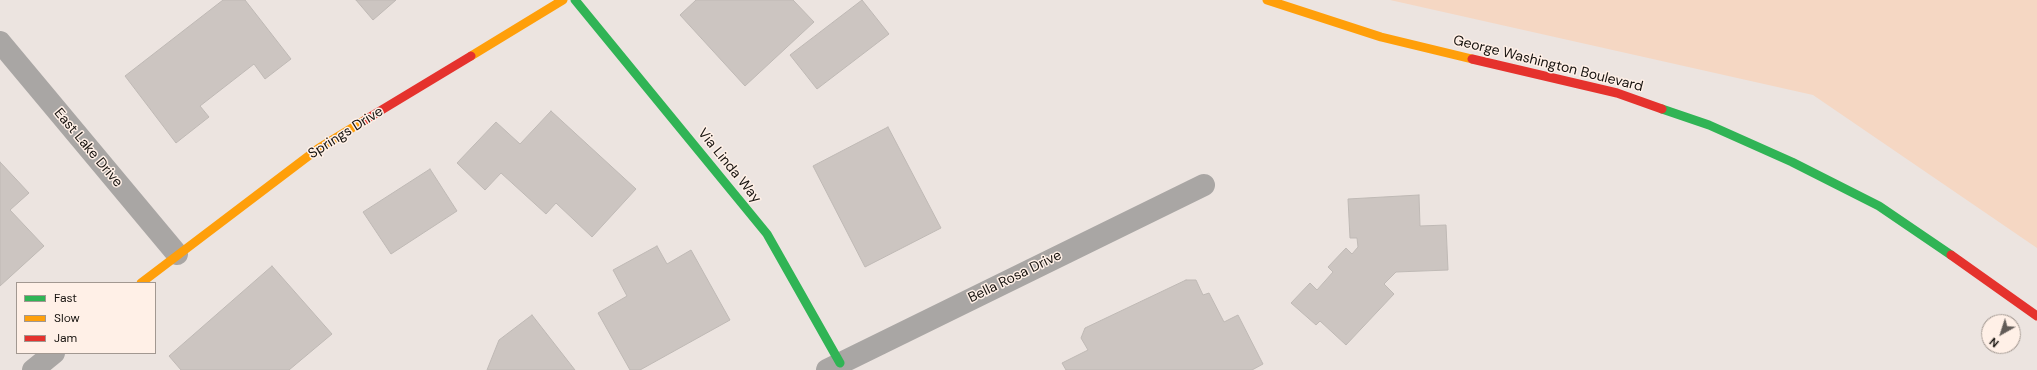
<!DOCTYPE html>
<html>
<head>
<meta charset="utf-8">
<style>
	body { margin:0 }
	#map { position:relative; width:2037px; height:370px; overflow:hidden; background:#ece4e0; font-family:"DM Sans",sans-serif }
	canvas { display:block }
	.legend { position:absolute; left:16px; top:282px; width:140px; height:72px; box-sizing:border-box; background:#fff0e7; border:1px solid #a29891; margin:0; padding:5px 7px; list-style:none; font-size:12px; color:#17130f }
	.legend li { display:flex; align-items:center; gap:8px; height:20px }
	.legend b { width:20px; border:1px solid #a29891 }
	.north { position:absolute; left:1981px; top:314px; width:40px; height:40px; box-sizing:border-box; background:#fff0e7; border:1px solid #a29891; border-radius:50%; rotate:219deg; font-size:11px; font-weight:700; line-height:16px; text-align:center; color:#17130f }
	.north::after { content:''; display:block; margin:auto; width:14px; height:18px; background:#625c58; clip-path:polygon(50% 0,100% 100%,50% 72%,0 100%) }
</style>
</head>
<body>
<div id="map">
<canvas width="2037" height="370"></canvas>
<ul class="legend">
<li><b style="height:5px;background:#30b455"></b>Fast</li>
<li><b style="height:5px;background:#ff9f0a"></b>Slow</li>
<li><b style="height:5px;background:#e5322d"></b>Jam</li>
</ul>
<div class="north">N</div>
</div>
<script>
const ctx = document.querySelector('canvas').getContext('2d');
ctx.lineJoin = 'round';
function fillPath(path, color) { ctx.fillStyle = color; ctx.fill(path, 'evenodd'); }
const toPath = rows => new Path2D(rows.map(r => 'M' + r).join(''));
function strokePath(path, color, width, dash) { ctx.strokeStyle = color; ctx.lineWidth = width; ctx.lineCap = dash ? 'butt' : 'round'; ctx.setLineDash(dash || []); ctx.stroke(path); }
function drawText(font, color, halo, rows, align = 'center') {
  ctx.font = font + ' "DM Sans",sans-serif'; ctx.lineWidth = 3; ctx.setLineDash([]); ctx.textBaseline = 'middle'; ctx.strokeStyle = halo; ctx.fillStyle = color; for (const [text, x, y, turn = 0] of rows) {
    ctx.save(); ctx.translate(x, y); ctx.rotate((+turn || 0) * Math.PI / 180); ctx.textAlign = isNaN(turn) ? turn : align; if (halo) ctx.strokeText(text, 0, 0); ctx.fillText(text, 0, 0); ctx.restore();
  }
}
fillPath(toPath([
	[1390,0,2037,0,2037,248,1813,95]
]), '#f5d7c3');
const building = toPath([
	[223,0,245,0,291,59,265,79,254,64,200,106,209,117,176,143,125,76,223,0],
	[356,0,396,0,373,20,356,0],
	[696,0,793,0,814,22,745,86,680,15,696,0],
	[862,0,889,34,817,89,790,55,862,0],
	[551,111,636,189,592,237,556,203,546,214,501,173,485,190,457,163,496,122,520,144,551,111],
	[888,127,941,228,865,267,813,166,888,127],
	[0,162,29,193,10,210,44,246,0,286,0,162],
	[430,169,457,211,391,254,363,212,430,169],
	[1419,195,1420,226,1446,225,1448,270,1396,272,1384,284,1394,294,1346,345,1320,321,1316,325,1291,303,1310,283,1317,290,1333,272,1328,267,1346,248,1352,254,1358,247,1357,238,1350,238,1348,199,1419,195],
	[657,246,667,264,691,250,730,320,640,370,630,370,598,313,627,296,613,270,657,246],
	[272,266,332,334,289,370,181,370,169,356,272,266],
	[1186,280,1196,280,1203,295,1209,293,1224,322,1238,315,1263,364,1252,370,1066,370,1062,363,1088,350,1081,338,1085,328,1186,280],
	[532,315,575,370,487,370,499,340,532,315]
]);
fillPath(building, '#ccc5c1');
strokePath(building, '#bfb9b5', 1);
strokePath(toPath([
	[0,42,177,254],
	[33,370,54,353],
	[827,370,1204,185]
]), '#a9a6a4', 22);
strokePath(toPath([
	[575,0,767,234,840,363],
	[1662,109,1709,125,1792,162,1879,206,1951,255]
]), '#30b455', 9);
strokePath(toPath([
	[1267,0,1381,37,1472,59],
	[471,56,563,0],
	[141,283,319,148,365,120]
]), '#ff9f0a', 9);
strokePath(toPath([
	[1472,59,1617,93,1662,109],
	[365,120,471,56],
	[1951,255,2037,316]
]), '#e5322d', 9);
drawText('14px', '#17130f', '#fff0e7', [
	["George Washington Boulevard",1548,64,14],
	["Springs Drive",346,133,-32],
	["East Lake Drive",88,148,50],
	["Via Linda Way",729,166,51],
	["Bella Rosa Drive",1015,277,-26]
]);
</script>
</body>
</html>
